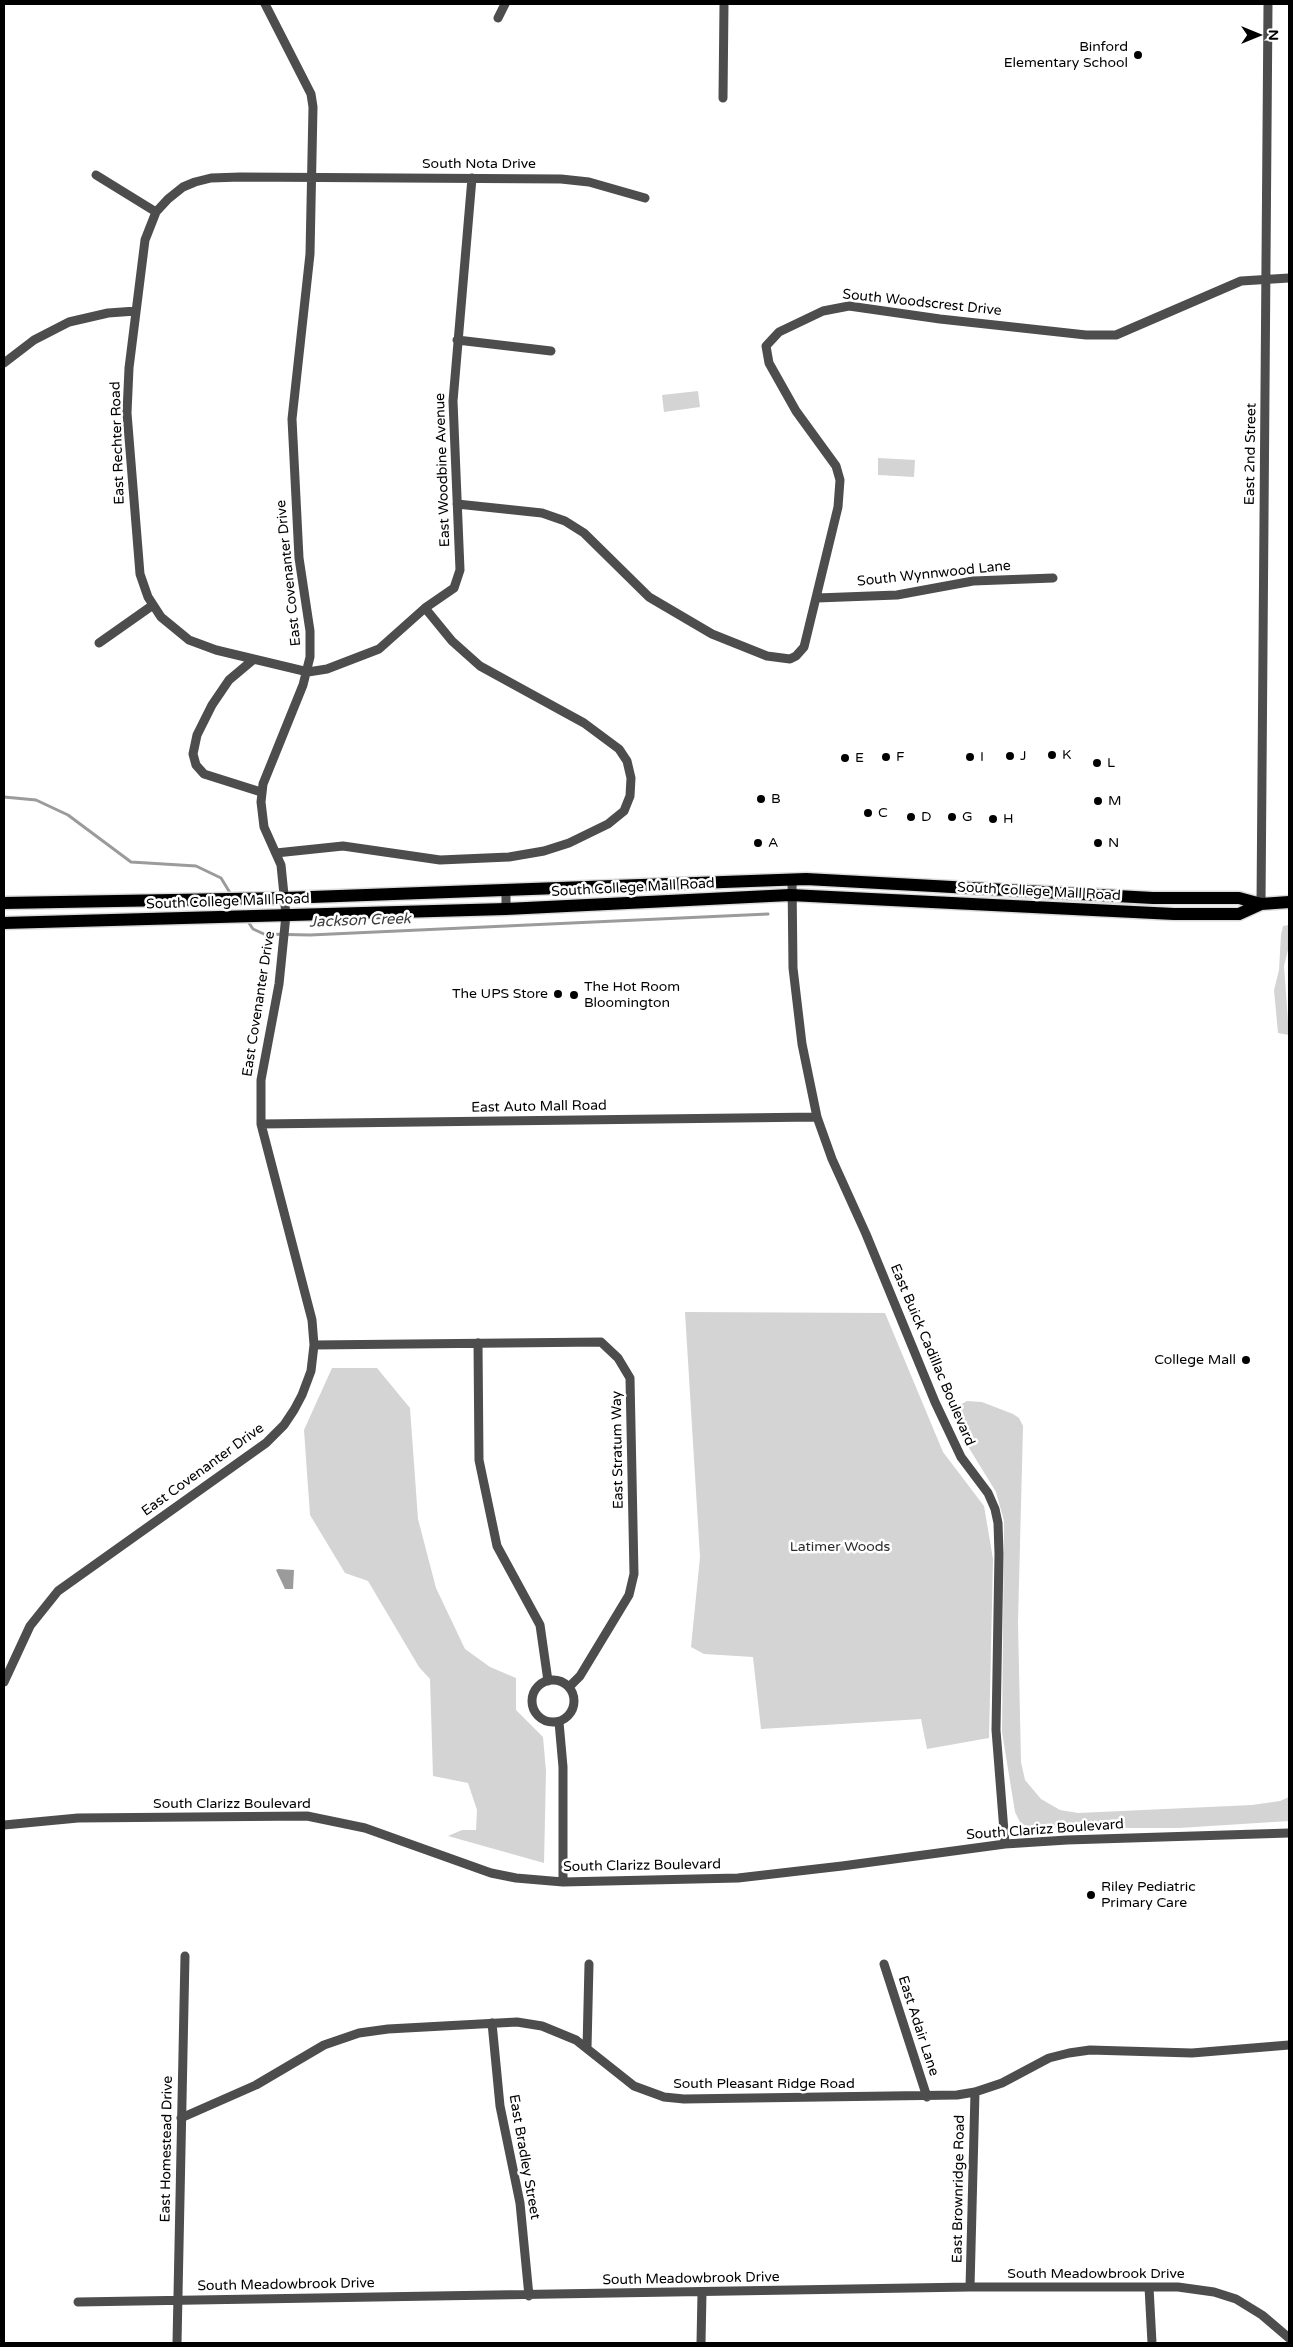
<!DOCTYPE html>
<html>
<head>
<meta charset="utf-8">
<style>
	body { margin:0 }
	#map { position:relative; width:1293px; height:2347px; overflow:hidden; background:#fff; font-family:"Varela Round",sans-serif }
	canvas { display:block }
	.frame { position:absolute; inset:0; border:5px solid #000; pointer-events:none }
	.north { position:absolute; left:1233px; top:10px; width:50px; height:50px; -webkit-text-stroke:4px #fff; paint-order:stroke; rotate:90deg; font-size:14px; font-weight:700; line-height:20px; text-align:center; color:#000 }
	.north::after { content:''; display:block; margin:auto; width:18px; height:22px; background:#000; clip-path:polygon(50% 0,100% 100%,50% 72%,0 100%) }
</style>
</head>
<body>
<div id="map">
<canvas width="1293" height="2347"></canvas>
<div class="frame"></div>
<div class="north">N</div>
</div>
<script>
const ctx = document.querySelector('canvas').getContext('2d');
ctx.lineJoin = 'round';
function fillPath(path, color) { ctx.fillStyle = color; ctx.fill(path, 'evenodd'); }
const toPath = rows => new Path2D(rows.map(r => 'M' + r).join(''));
function strokePath(path, color, width, dash) { ctx.strokeStyle = color; ctx.lineWidth = width; ctx.lineCap = dash ? 'butt' : 'round'; ctx.setLineDash(dash || []); ctx.stroke(path); }
function drawText(font, color, halo, rows, align = 'center') {
  ctx.font = font + ' "Varela Round",sans-serif'; ctx.lineWidth = 5; ctx.setLineDash([]); ctx.textBaseline = 'middle'; ctx.strokeStyle = halo; ctx.fillStyle = color; for (const [text, x, y, turn = 0] of rows) {
    ctx.save(); ctx.translate(x, y); ctx.rotate((+turn || 0) * Math.PI / 180); ctx.textAlign = isNaN(turn) ? turn : align; if (halo) ctx.strokeText(text, 0, 0); ctx.fillText(text, 0, 0); ctx.restore();
  }
}
fillPath(toPath([
	[698,391,700,407,664,412,662,395],
	[878,458,915,460,914,477,878,475],
	[1289,925,1289,946,1284,966,1289,1035,1278,1033,1274,990,1279,970,1281,935,1283,926],
	[685,1312,885,1313,943,1452,984,1506,993,1559,989,1738,927,1749,921,1719,761,1729,753,1657,704,1654,691,1647,700,1557],
	[332,1368,377,1368,410,1408,418,1519,436,1588,465,1649,490,1667,516,1678,516,1710,543,1737,546,1771,544,1863,448,1836,462,1830,476,1830,477,1810,468,1783,433,1776,430,1679,419,1667,368,1581,345,1573,310,1515,304,1430],
	[967,1401,982,1402,1013,1414,1019,1418,1023,1426,1018,1623,1021,1762,1025,1780,1041,1799,1060,1810,1078,1813,1252,1805,1280,1801,1289,1797,1289,1821,1179,1828,1029,1828,1020,1822,1015,1812,1002,1732,1004,1521,996,1492,966,1443,955,1419,958,1406]
]), '#d4d4d4');
fillPath(toPath([
	[278,1569,294,1570,293,1589,285,1589,276,1570]
]), '#9b9b9b');
strokePath(toPath([
	[4,797,36,800,68,815,131,862,196,866,221,878,232,896],
	[247,920,253,929,264,934,310,935,768,914]
]), '#9b9b9b', 3);
const major = toPath([
	[4,903,284,898,806,879,1153,898,1239,898,1261,904],
	[4,923,506,909,790,895,1174,914,1239,914,1261,904,1289,902]
]);
strokePath(major, '#dbdbdb', 15);
strokePath(toPath([
	[498,18,505,4],
	[723,98,724,4],
	[96,175,156,212],
	[472,178,453,401,460,570,454,588,425,608,379,649,327,669,308,672,216,650,189,640,161,617,148,597,140,574,127,413,129,368,145,240,156,212,168,199,183,187,195,182,211,178,240,177,561,179,589,182,645,198],
	[457,340,551,351],
	[4,363,34,340,69,322,108,313,136,311],
	[457,504,542,513,565,521,584,533,649,597,712,634,767,656,790,659,796,656,804,647,838,507,840,480,836,466,796,411,769,363,766,346,779,332,823,311,849,306,940,319,1086,335,1116,335,1241,281,1289,278],
	[817,598,897,595,973,581,1053,578],
	[99,643,153,605],
	[254,659,229,680,212,705,197,735,193,754,196,765,204,774,261,792],
	[276,853,343,846,440,860,509,857,544,851,569,843,608,824,624,811,630,796,631,778,627,761,619,749,584,723,480,666,452,641,425,608],
	[792,879,793,968,802,1044,817,1117,832,1159,866,1234,935,1402,961,1457,988,1493,995,1509,998,1523,999,1554,996,1730,1005,1844],
	[1261,904,1268,4],
	[506,909,506,889],
	[261,1124,817,1117],
	[478,1343,479,1460,497,1546,540,1625,548,1681],
	[314,1345,601,1342,618,1358,630,1378,634,1574,629,1595,580,1676,569,1687],
	'532 1701a21 21 0 1 1 42 0a21 21 0 1 1-42 0Z',
	[4,1682,30,1626,58,1591,266,1443,284,1425,294,1410,302,1395,311,1371,314,1345,312,1320,261,1124,261,1080,279,984,286,915,281,865,264,827,261,802,263,784,303,685,310,657,310,631,299,558,292,419,310,254,313,107,311,94,265,4],
	[559,1722,563,1767,563,1882],
	[4,1825,78,1818,307,1816,365,1828,491,1873,516,1878,563,1882,738,1878,842,1866,1005,1844,1067,1840,1289,1833],
	[884,1964,927,2097],
	[492,2023,500,2106,520,2203,529,2296],
	[587,2048,589,1964],
	[181,2118,256,2085,324,2045,359,2033,388,2029,517,2022,542,2026,576,2040,634,2086,664,2097,684,2099,957,2095,975,2092,1002,2083,1049,2058,1069,2053,1090,2050,1192,2053,1289,2045],
	[970,2287,975,2092],
	[1149,2287,1152,2343],
	[78,2302,970,2287,1178,2287,1214,2292,1236,2299,1262,2315,1289,2338],
	[177,2343,185,1956],
	[701,2343,702,2293]
]), '#4d4d4d', 9);
strokePath(major, '#000', 12);
for (const [x, y, r, color] of [
	[1138,55,5,"#000"],
	[1052,755,5,"#000"],
	[1010,756,5,"#000"],
	[886,757,5,"#000"],
	[970,757,5,"#000"],
	[845,758,5,"#000"],
	[1097,763,5,"#000"],
	[761,799,5,"#000"],
	[1098,801,5,"#000"],
	[868,813,5,"#000"],
	[911,817,5,"#000"],
	[952,817,5,"#000"],
	[993,819,5,"#000"],
	[758,843,5,"#000"],
	[1098,843,5,"#000"],
	[558,994,5,"#000"],
	[574,995,5,"#000"],
	[1246,1360,5,"#000"],
	[1091,1895,5,"#000"]
]) { const dot = new Path2D(); dot.arc(x, y, r, 0, 2 * Math.PI); ctx.fillStyle = color; ctx.fill(dot); strokePath(dot, '#fff', 2); }
drawText('14px', '#000', '#fff', [
	["Binford",1128,47,"right"],
	["Elementary School",1128,63,"right"],
	["K",1062,755],
	["J",1020,756],
	["F",896,757],
	["I",980,757],
	["E",855,758],
	["L",1107,763],
	["B",771,799],
	["M",1108,801],
	["C",878,813],
	["D",921,817],
	["G",962,817],
	["H",1003,819],
	["A",768,843],
	["N",1108,843],
	["The Hot Room",584,987],
	["Bloomington",584,1003],
	["The UPS Store",548,994,"right"],
	["College Mall",1236,1360,"right"],
	["Riley Pediatric",1101,1887],
	["Primary Care",1101,1903]
], 'left');
drawText('14px', '#000', '#fff', [
	["South Nota Drive",479,164],
	["South Woodscrest Drive",922,303,6],
	["East Rechter Road",118,443,-92],
	["East 2nd Street",1251,454,-89],
	["East Woodbine Avenue",443,470,-92],
	["East Covenanter Drive",289,573,-96],
	["South Wynnwood Lane",934,574,-6],
	["South College Mall Road",633,888,-3],
	["South College Mall Road",1039,892,3],
	["South College Mall Road",228,902,-2],
	["East Covenanter Drive",259,1004,-81],
	["East Auto Mall Road",539,1107,-1],
	["East Buick Cadillac Boulevard",932,1355,67],
	["East Stratum Way",618,1450,-91],
	["East Covenanter Drive",203,1470,-36],
	["South Clarizz Boulevard",232,1804],
	["South Clarizz Boulevard",1045,1830,-4],
	["South Clarizz Boulevard",642,1866,-1],
	["East Adair Lane",918,2026,72],
	["South Pleasant Ridge Road",764,2084],
	["East Homestead Drive",167,2149,-89],
	["East Bradley Street",524,2157,80],
	["East Brownridge Road",959,2189,-89],
	["South Meadowbrook Drive",1096,2274],
	["South Meadowbrook Drive",691,2279,-1],
	["South Meadowbrook Drive",286,2285,-1]
]);
drawText('14px', '#2b2b2b', '#fff', [
	["Latimer Woods",840,1547]
]);
drawText('italic 15px', '#3c3c3c', '#fff', [
	["Jackson Creek",360,921,-2]
]);
</script>
</body>
</html>
